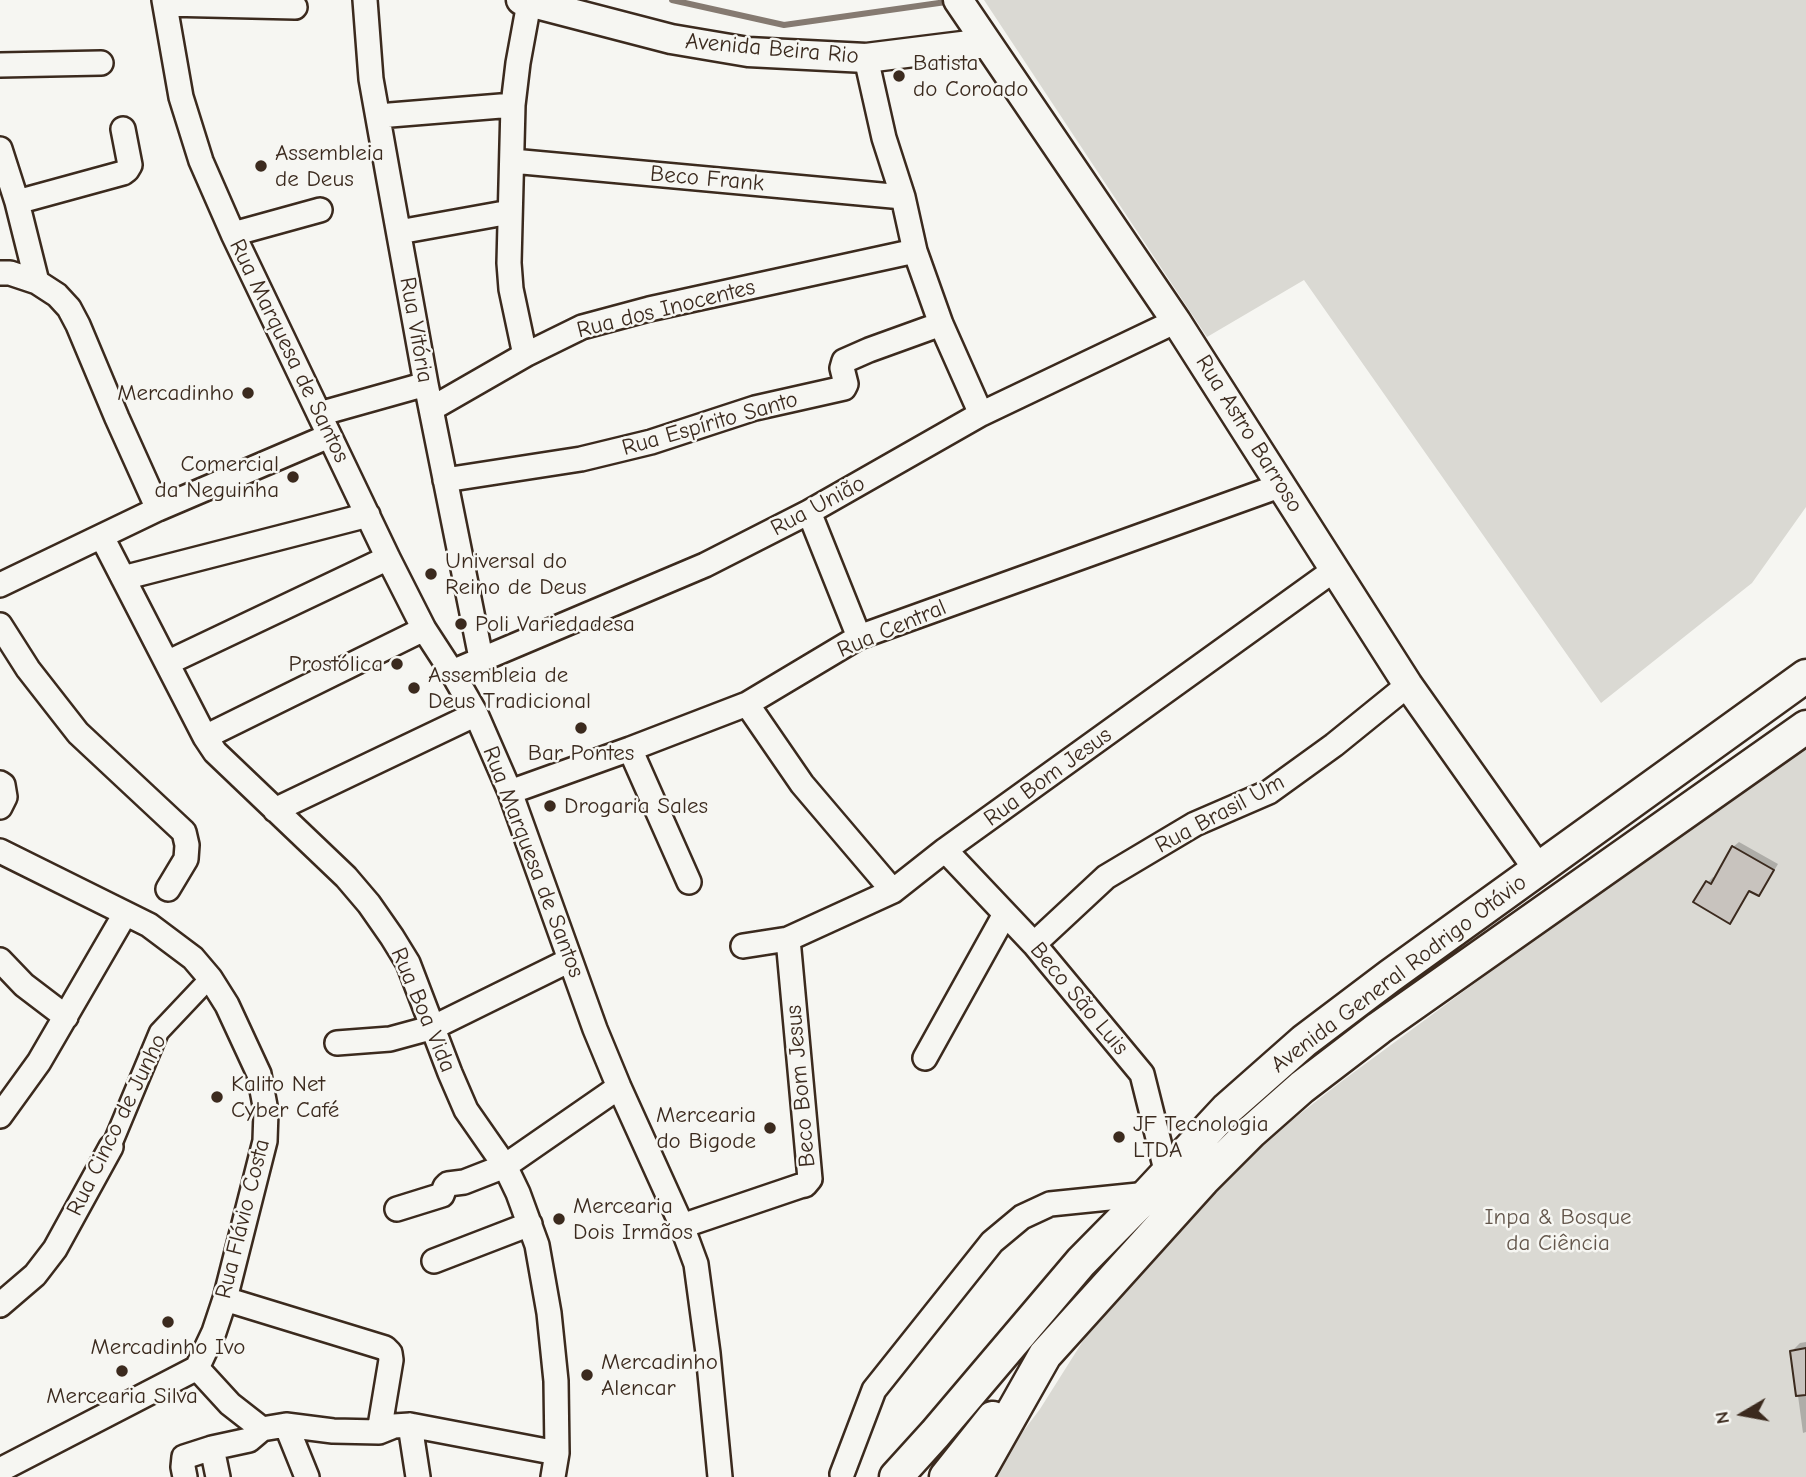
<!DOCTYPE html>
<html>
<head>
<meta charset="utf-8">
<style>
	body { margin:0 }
	#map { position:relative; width:1806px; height:1477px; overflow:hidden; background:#f6f6f2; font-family:"Comic Neue",sans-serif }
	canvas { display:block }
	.north { position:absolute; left:1708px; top:1379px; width:70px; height:70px; -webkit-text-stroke:5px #f6f6f2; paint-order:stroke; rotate:260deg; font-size:19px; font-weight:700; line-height:28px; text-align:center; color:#3b2a1e }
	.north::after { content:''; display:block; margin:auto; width:24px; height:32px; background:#3b2a1e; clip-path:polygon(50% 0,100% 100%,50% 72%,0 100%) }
</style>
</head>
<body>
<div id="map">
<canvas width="1806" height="1477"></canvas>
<div class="north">N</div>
</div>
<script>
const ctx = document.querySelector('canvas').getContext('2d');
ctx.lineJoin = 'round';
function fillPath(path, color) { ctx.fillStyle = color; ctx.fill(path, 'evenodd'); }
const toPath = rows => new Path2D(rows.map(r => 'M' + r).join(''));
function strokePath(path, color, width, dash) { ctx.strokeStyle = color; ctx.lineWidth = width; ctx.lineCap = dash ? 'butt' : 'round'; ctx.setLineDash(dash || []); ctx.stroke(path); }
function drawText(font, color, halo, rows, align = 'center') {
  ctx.font = font + ' "Comic Neue",sans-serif'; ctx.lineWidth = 5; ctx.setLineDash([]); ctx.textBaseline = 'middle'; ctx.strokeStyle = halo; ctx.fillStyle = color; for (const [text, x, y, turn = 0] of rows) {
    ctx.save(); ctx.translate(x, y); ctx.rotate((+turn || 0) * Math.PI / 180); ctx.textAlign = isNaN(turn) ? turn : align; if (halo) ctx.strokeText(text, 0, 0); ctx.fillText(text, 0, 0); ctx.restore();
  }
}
fillPath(toPath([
	[984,0,1806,0,1806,507,1752,583,1601,703,1304,280,1207,337],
	[1806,742,1806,1477,991,1477,1000,1462,1040,1409,1093,1325,1173,1232,1259,1146,1342,1081,1513,955]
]), '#dad9d3');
fillPath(toPath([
	[1739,842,1778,864,1763,889,1758,894,1750,890,1735,916,1730,922,1696,901,1708,882,1713,877,1716,878,1733,847],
	[1806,1342,1806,1432,1803,1433,1792,1351,1800,1343]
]), '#0003');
strokePath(toPath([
	[672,0,784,25,953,1]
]), '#857a71', 6);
const building = toPath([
	[1732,846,1774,870,1759,896,1749,891,1730,924,1693,902,1706,881,1711,884,1732,846],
	[1806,1348,1806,1395,1796,1396,1790,1351,1806,1348]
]);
fillPath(building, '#c8c3be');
strokePath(building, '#3b2a1e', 2);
const pedestrian = toPath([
	[111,1147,159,1032,210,978]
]);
const minor = toPath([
	[164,0,181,97,201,161,233,234,388,558,424,629,452,672,476,714,510,792,595,1029,619,1087,682,1226,696,1264,708,1353,720,1477],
	[365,0,371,79,389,180,426,384,481,658],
	[165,4,295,7],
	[866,58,884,138,903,197,915,251,941,324,981,414],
	[0,65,101,63],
	[378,116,513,105],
	[0,149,17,202,37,282],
	[512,161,903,197],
	[17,202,123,173,127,170,130,165,123,129],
	[399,232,510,212],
	[233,234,320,210],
	[0,273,10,273,37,282,57,295,69,308,78,325,117,418,158,509],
	[525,355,511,289,509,263,513,105,518,63,529,3],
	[431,409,525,355,582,327,649,309,915,251],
	[319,414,426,384],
	[445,480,581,459,651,442,755,408,844,388,846,384,842,368,844,361,869,350,941,324],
	[809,512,859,637],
	[102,537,205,737,215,752,346,877,369,904,392,937,408,963,450,1073,466,1110,505,1166,518,1193,537,1245,549,1313,556,1381,557,1453,553,1477],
	[123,578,368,515],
	[0,585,158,509,329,436],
	[0,625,28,669,78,733,184,832,187,845,186,859,168,889],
	[167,663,388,558],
	[452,672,705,565,809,512,981,414,1176,321],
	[747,704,802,784,893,891],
	[205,737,424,629],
	[630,749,689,882],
	[0,783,3,785,5,797,0,807],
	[510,792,630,749,747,704,859,637,1282,485],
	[275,810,476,714],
	[945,850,1034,944,1142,1074,1167,1174],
	[0,851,149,925,193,958,210,978,227,1005,259,1074,266,1111,265,1141,225,1299,214,1332,197,1368,0,1470],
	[1034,944,1106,877,1195,824,1269,792,1334,745,1408,685],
	[743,946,788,939,893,891,945,850,1334,570],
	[0,960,24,985,66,1017],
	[337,1043,390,1039,434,1027,570,960],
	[925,1058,1005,914],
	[0,1116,39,1062,125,914],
	[397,1209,442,1195,445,1187,448,1184,464,1182,505,1166,619,1087],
	[682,1226,800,1186,805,1185,810,1179,788,939],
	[434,1261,530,1224],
	[225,1299,385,1348,390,1353,391,1360,379,1432],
	[0,1305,35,1275,55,1249,111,1147],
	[197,1368,230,1404,262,1429,286,1425,333,1431,379,1432,394,1426,410,1425,557,1453],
	[286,1425,307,1477],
	[410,1425,418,1477],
	[212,1448,218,1477],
	[842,1474,874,1390,992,1242,1022,1217,1050,1204,1148,1194],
	[185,1477,183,1467,184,1457,212,1448,249,1440,262,1429]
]);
const tertiary = toPath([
	[521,0,671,39,748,52,866,58,986,43],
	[958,0,1176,321,1408,685,1538,869]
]);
const secondary = toPath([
	[896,1477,935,1434,1081,1262,1148,1194,1227,1109,1304,1041,1390,976,1806,676],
	[946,1477,993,1418],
	[976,1477,1045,1355,1203,1180,1251,1132,1302,1087,1379,1028,1806,727]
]);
strokePath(pedestrian, '#3b2a1e', 23);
strokePath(minor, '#3b2a1e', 28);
strokePath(tertiary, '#3b2a1e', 33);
strokePath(secondary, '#3b2a1e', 37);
strokePath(pedestrian, '#f6f6f2', 18);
strokePath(minor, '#f6f6f2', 23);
strokePath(tertiary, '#f6f6f2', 28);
strokePath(secondary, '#f6f6f2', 32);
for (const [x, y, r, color] of [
	[899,76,7,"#3b2a1e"],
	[261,166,7,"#3b2a1e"],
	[248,393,7,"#3b2a1e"],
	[293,477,7,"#3b2a1e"],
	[431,574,7,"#3b2a1e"],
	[461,624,7,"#3b2a1e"],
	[397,664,7,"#3b2a1e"],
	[414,688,7,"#3b2a1e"],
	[581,728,7,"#3b2a1e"],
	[550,806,7,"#3b2a1e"],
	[217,1097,7,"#3b2a1e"],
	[770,1128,7,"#3b2a1e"],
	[1119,1137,7,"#3b2a1e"],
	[559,1219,7,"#3b2a1e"],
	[168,1322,7,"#3b2a1e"],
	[122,1371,7,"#3b2a1e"],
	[587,1375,7,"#3b2a1e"]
]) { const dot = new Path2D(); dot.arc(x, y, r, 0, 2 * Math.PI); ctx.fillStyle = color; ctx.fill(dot); strokePath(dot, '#f6f6f2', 2.5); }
drawText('23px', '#3b2a1e', '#f6f6f2', [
	["Avenida Beira Rio",772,49,5],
	["Beco Frank",707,179,5],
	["Rua dos Inocentes",666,309,-14],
	["Rua Vitória",416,330,80],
	["Rua Marquesa de Santos",289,351,64],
	["Rua Espírito Santo",710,424,-16],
	["Rua Astro Barroso",1249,434,58],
	["Rua União",818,506,-28],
	["Rua Central",892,629,-23],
	["Rua Bom Jesus",1048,777,-36],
	["Rua Brasil Um",1220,814,-28],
	["Rua Marquesa de Santos",533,862,69],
	["Avenida General Rodrigo Otávio",1399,974,-37],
	["Beco São Luis",1079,999,50],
	["Rua Boa Vida",423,1010,67],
	["Beco Bom Jesus",801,1086,-95],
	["Rua Cinco de Junho",117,1125,-64],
	["Rua Flávio Costa",243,1219,-76]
]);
drawText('23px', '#3b2a1e', '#f6f6f2', [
	["Batista",913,63],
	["do Coroado",913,89],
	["Assembleia",275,153],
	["de Deus",275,179],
	["Mercadinho",234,393,"right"],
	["Comercial",279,464,"right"],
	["da Neguinha",279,490,"right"],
	["Universal do",445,561],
	["Reino de Deus",445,587],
	["Poli Variedadesa",475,624],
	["Prostólica",383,664,"right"],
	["Assembleia de",428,675],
	["Deus Tradicional",428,701],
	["Bar Pontes",581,753,"center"],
	["Drogaria Sales",564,806],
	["Kalito Net",231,1084],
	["Cyber Café",231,1110],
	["Mercearia",756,1115,"right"],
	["do Bigode",756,1141,"right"],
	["JF Tecnologia",1133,1124],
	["LTDA",1133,1150],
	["Mercearia",573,1206],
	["Dois Irmãos",573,1232],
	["Mercadinho Ivo",168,1347,"center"],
	["Mercadinho",601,1362],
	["Alencar",601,1388],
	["Mercearia Silva",122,1396,"center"]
], 'left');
drawText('23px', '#63564b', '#f6f6f2', [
	["Inpa & Bosque",1558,1217],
	["da Ciência",1558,1243]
]);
</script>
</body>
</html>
